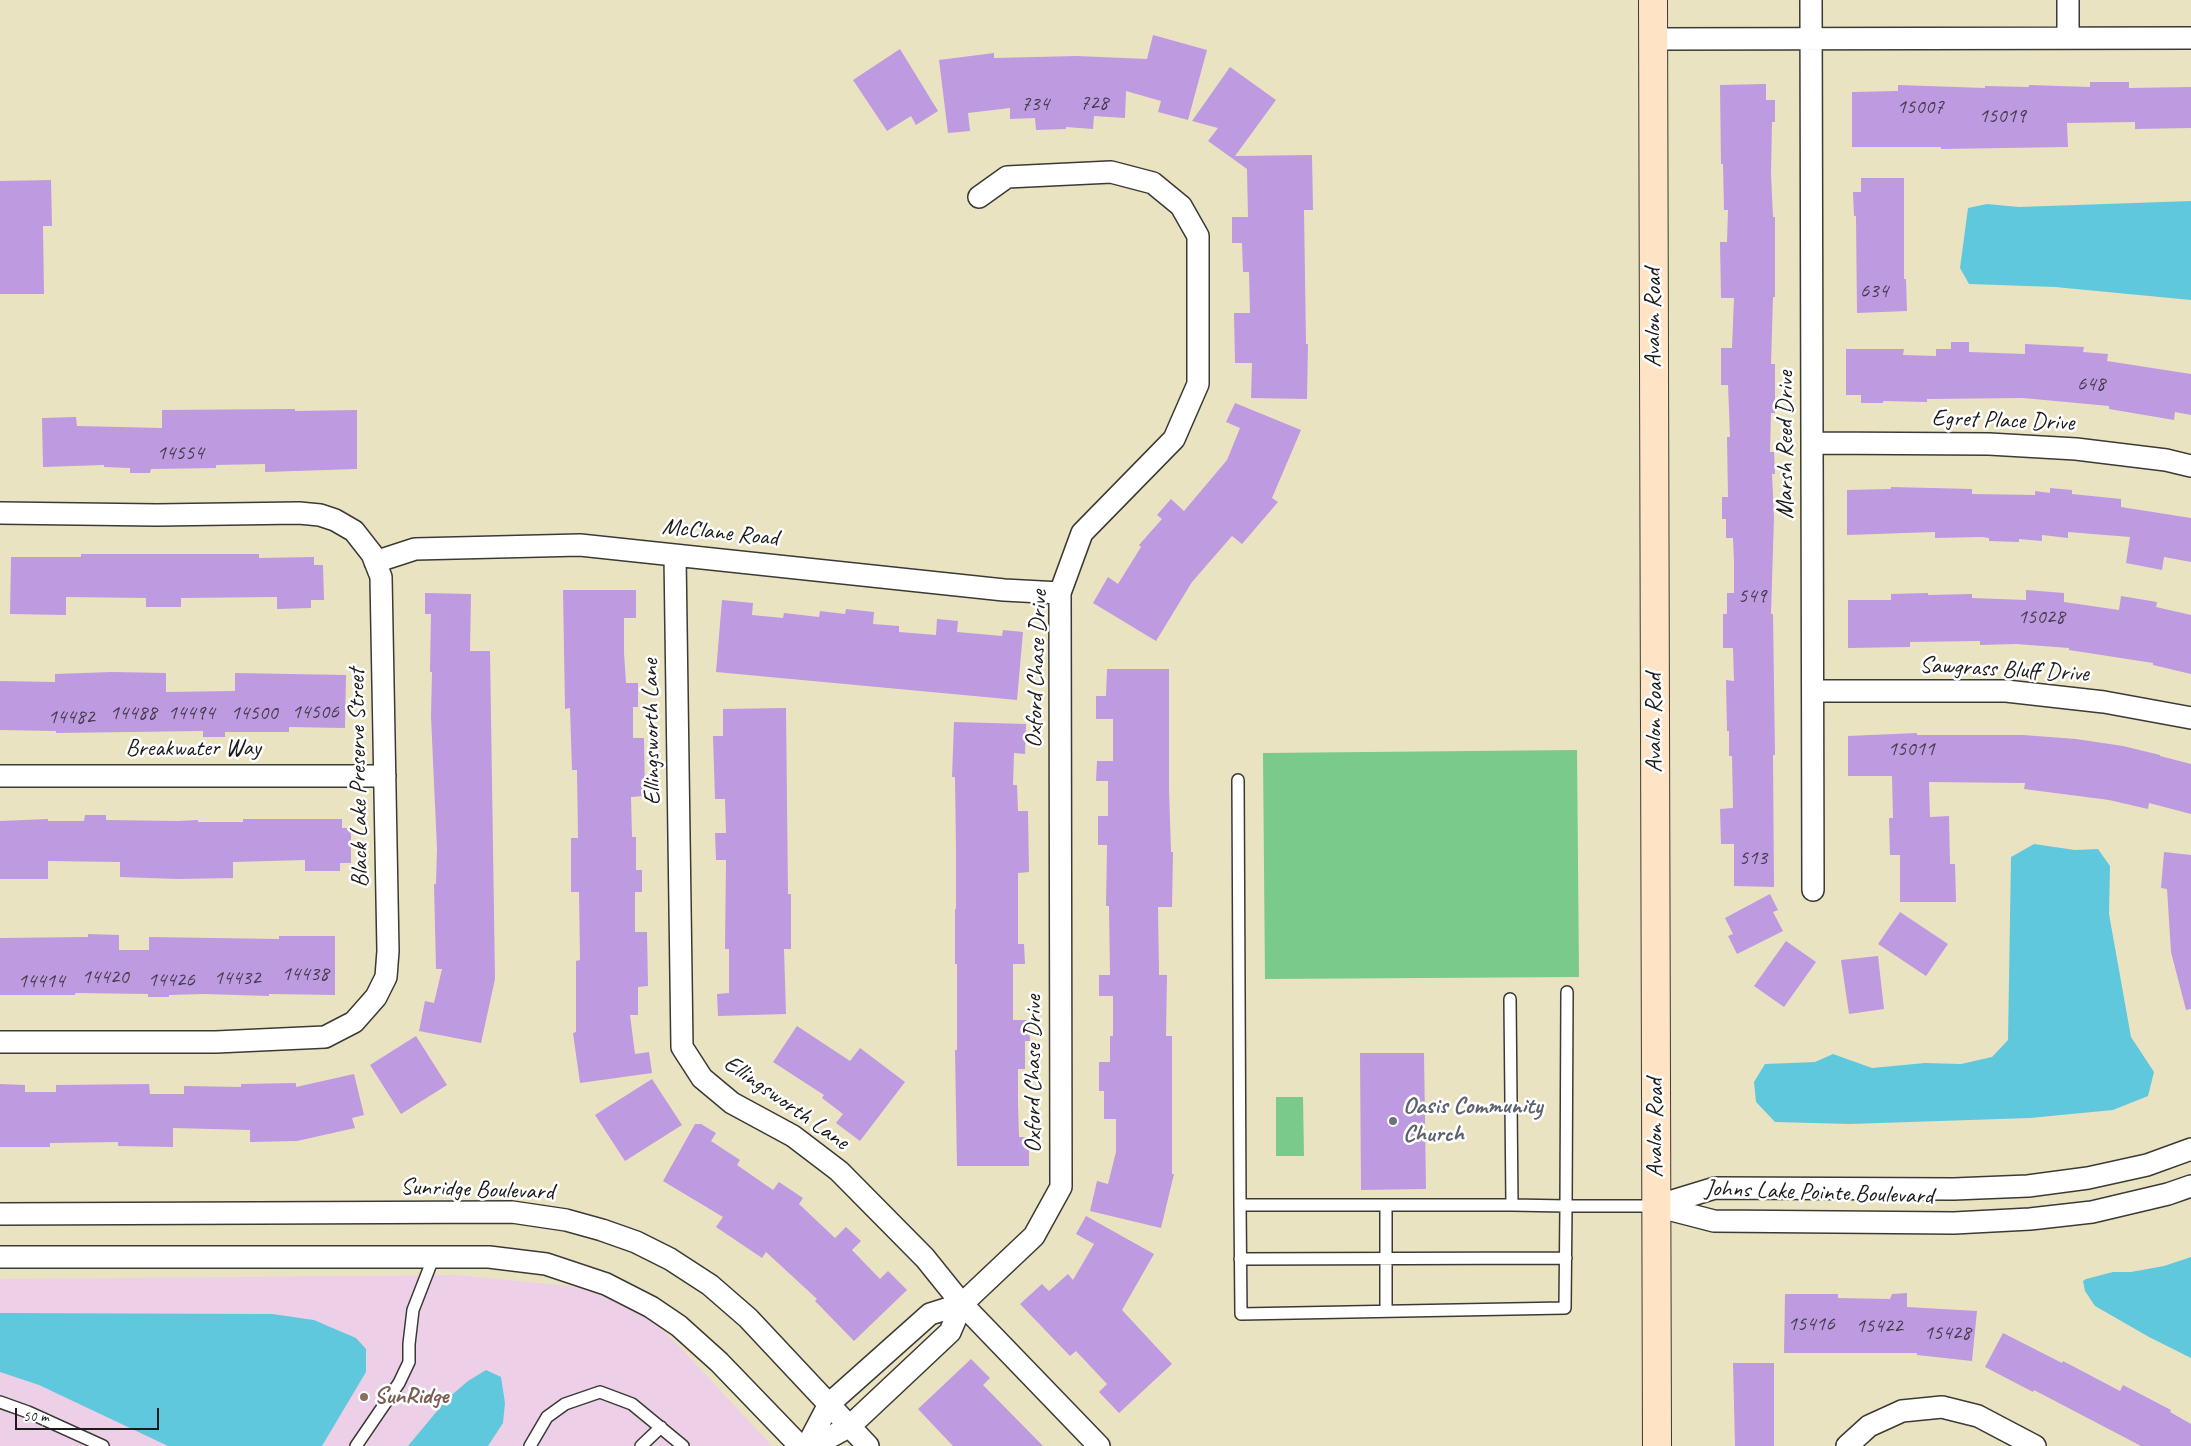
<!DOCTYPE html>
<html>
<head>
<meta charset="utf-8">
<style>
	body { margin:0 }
	#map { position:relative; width:2191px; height:1446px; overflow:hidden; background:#eae3c1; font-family:Caveat,sans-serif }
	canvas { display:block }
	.scale { position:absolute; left:15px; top:1408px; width:144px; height:22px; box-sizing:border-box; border:2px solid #1c1c1c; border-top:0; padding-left:6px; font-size:15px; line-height:18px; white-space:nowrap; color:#1c1c1c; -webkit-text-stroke:4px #fff; paint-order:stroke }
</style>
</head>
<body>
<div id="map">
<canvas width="2191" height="1446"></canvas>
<div class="scale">50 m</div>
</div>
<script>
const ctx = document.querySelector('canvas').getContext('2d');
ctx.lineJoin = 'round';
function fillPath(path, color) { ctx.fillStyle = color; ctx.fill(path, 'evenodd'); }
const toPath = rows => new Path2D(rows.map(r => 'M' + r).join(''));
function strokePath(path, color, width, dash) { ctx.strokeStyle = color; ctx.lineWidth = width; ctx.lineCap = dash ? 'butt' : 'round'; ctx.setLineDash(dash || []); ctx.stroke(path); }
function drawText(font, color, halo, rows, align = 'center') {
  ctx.font = font + ' Caveat,sans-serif'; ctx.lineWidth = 5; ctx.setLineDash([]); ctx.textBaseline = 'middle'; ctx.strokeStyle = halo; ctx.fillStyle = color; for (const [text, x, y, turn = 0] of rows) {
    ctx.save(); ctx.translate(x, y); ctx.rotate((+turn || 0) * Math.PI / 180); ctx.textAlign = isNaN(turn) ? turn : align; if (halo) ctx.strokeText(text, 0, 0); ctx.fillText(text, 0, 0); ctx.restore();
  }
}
fillPath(toPath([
	[456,1275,621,1291,682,1349,772,1446,0,1446,0,1279]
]), '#edd0e8');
fillPath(toPath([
	[1577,750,1579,977,1265,979,1263,753],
	[1276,1097,1303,1097,1304,1156,1276,1156]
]), '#79ca8b');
fillPath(toPath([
	[2191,201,2191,300,2055,287,1969,284,1960,268,1968,208,1987,204,2019,207],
	[2034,844,2075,850,2098,849,2110,866,2109,914,2131,1037,2154,1072,2148,1096,2113,1110,2030,1118,1850,1124,1775,1122,1756,1102,1754,1082,1765,1064,1815,1062,1833,1054,1872,1068,1925,1063,1961,1064,1992,1057,2008,1040,2011,857],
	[2191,1257,2191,1358,2149,1337,2095,1306,2085,1291,2083,1281,2086,1279,2113,1272,2131,1272,2164,1266],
	[0,1313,272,1314,314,1320,356,1338,366,1349,366,1372,322,1446,168,1446,39,1385,0,1372],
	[486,1370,501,1377,505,1403,503,1423,488,1446,408,1446,447,1399,468,1381]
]), '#60c8dd');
fillPath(toPath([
	[1153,35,1207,50,1188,120,1158,112,1161,101,1126,91,1125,118,1094,116,1093,129,1066,127,1066,129,1036,130,1035,118,1010,119,1010,108,968,113,970,131,948,133,939,60,994,53,994,58,1077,56,1147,59],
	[900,49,938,111,916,125,911,116,887,131,853,80],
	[1230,67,1276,100,1235,156,1312,155,1313,210,1304,210,1306,344,1308,344,1307,399,1251,398,1252,363,1235,363,1234,313,1250,313,1249,272,1243,272,1242,243,1232,243,1232,217,1248,217,1247,169,1208,141,1218,128,1192,121],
	[2090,82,2129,82,2129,88,2191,87,2191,128,2135,129,2135,122,2067,123,2068,147,1941,149,1941,147,1852,147,1852,92,1898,91,1898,85,1985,88,1985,86,2029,87,2029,85,2090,87],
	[1766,84,1766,100,1775,100,1775,122,1772,122,1771,174,1773,217,1775,217,1775,297,1773,297,1771,364,1775,364,1775,413,1771,413,1770,452,1774,452,1775,474,1772,474,1774,517,1771,614,1773,614,1775,755,1773,755,1774,887,1734,886,1734,844,1721,844,1720,809,1733,808,1732,756,1729,756,1729,731,1727,731,1726,680,1734,681,1733,648,1723,648,1723,614,1727,614,1727,593,1734,593,1734,562,1733,538,1726,538,1726,519,1722,519,1722,497,1728,497,1727,437,1730,437,1728,385,1721,385,1721,348,1732,348,1734,298,1721,298,1720,242,1727,242,1728,210,1724,210,1723,164,1721,164,1720,85],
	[1861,178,1904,178,1904,279,1906,279,1907,311,1857,313,1856,216,1854,216,1853,192,1861,192],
	[51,180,52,226,43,226,44,294,0,294,0,181],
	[1951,342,1969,342,1969,352,2025,354,2025,344,2084,347,2083,352,2108,354,2107,361,2191,374,2191,415,2175,412,2174,420,2109,409,2109,406,2023,398,1927,399,1927,402,1883,401,1883,403,1861,403,1861,395,1846,395,1846,349,1904,349,1903,355,1936,356,1936,349,1951,349],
	[1235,403,1301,430,1272,498,1278,502,1242,544,1232,536,1192,582,1156,641,1093,603,1108,577,1118,584,1141,547,1139,545,1162,519,1157,515,1171,499,1184,511,1227,460,1240,428,1226,422],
	[295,409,295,411,357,410,357,469,265,472,265,464,216,465,216,468,151,469,150,473,130,473,130,468,104,467,104,465,43,467,42,418,76,417,77,426,162,428,162,410],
	[1891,487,1972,489,1972,494,2035,495,2035,491,2050,493,2050,488,2072,490,2072,494,2121,499,2121,507,2191,518,2191,562,2164,557,2162,570,2126,563,2130,537,2068,532,2068,538,2042,535,2042,541,2019,539,2019,542,1989,541,1989,538,1982,537,1935,538,1935,532,1847,535,1847,490,1891,489],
	[81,554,259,554,259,558,314,557,314,565,323,565,324,600,311,600,311,608,277,609,277,597,181,598,181,607,146,607,146,598,66,597,66,615,10,614,11,557,81,557],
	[563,590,636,590,636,618,624,618,624,653,626,683,638,683,638,707,633,707,633,738,644,738,645,796,631,797,632,837,636,837,636,870,642,870,642,892,635,892,635,932,647,932,648,986,638,987,638,1015,630,1015,635,1054,649,1052,652,1073,580,1083,573,1033,576,1032,576,961,580,960,579,892,571,892,571,838,578,838,577,770,572,770,570,708,565,709],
	[2026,590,2064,593,2064,602,2119,610,2121,596,2157,602,2156,607,2191,615,2191,674,2153,665,2153,663,2069,650,2069,648,2016,644,1980,645,1980,641,1910,642,1910,647,1848,648,1848,600,1891,600,1891,594,1928,593,1928,595,1972,594,1972,598,2026,600],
	[425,593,471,594,470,651,490,651,495,979,481,1043,419,1031,425,1001,434,1003,442,969,436,969,434,884,436,884,437,849,431,717,432,672,430,672,431,614,425,614],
	[722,600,753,603,752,615,783,618,784,613,819,617,820,611,845,614,846,609,874,612,873,624,899,626,899,632,936,635,937,619,958,621,957,632,1002,636,1003,630,1023,632,1017,700,716,672],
	[1107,669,1169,669,1169,789,1171,852,1173,852,1172,907,1158,907,1159,975,1167,975,1166,1036,1172,1036,1172,1174,1174,1174,1161,1228,1090,1211,1097,1181,1108,1184,1116,1152,1116,1119,1104,1119,1104,1091,1099,1091,1099,1062,1110,1062,1110,1036,1113,1036,1113,996,1099,996,1099,975,1110,975,1109,906,1106,906,1107,845,1098,845,1098,816,1108,816,1108,781,1096,781,1097,761,1113,761,1113,719,1096,719,1096,696,1106,696],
	[112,672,166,673,166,692,235,691,235,673,346,675,345,728,289,727,289,732,225,732,225,737,203,737,203,731,56,733,56,731,0,730,0,681,55,682,55,674],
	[786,708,788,894,791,894,791,949,784,949,786,1014,718,1016,717,994,729,993,729,949,725,949,726,860,716,860,715,833,726,833,725,799,715,799,713,736,723,736,723,709],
	[954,722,1026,724,1025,754,1014,753,1013,785,1017,785,1018,811,1028,811,1029,872,1018,873,1018,944,1024,944,1025,964,1013,964,1013,1020,1029,1020,1030,1041,1025,1041,1025,1069,1018,1069,1018,1104,1019,1137,1029,1137,1029,1166,957,1166,955,1050,957,1050,957,964,955,964,955,909,956,909,956,850,955,777,952,777],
	[1917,733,1917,735,2023,735,2076,739,2123,746,2160,755,2160,756,2191,764,2191,814,2149,803,2148,809,2109,800,2024,789,2025,783,1929,782,1930,817,1949,816,1950,864,1955,864,1956,902,1900,902,1900,855,1890,855,1889,818,1893,818,1892,776,1848,776,1848,736],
	[85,815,106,815,106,820,177,821,198,820,198,822,243,822,243,819,342,819,342,828,351,828,351,863,340,863,340,871,305,871,305,860,233,862,233,878,178,879,120,877,120,862,48,861,48,879,0,879,0,821,48,819,48,821,84,821],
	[2164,852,2191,855,2191,1009,2186,1010,2171,952,2167,889,2161,888],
	[1770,894,1778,910,1773,912,1783,931,1737,954,1728,936,1733,934,1725,918],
	[1900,912,1948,944,1926,976,1878,944],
	[88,934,119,935,119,950,149,950,149,937,279,939,279,936,335,936,335,995,269,994,269,996,204,994,169,995,169,997,148,997,148,994,75,993,75,995,0,995,0,938,88,937],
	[1786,941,1816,962,1784,1007,1754,986],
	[1878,956,1884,1009,1849,1014,1841,960],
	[797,1026,850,1061,860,1048,905,1082,860,1141,836,1123,843,1114,822,1098,824,1095,773,1062],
	[416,1036,447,1085,401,1114,370,1065],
	[1360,1053,1424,1053,1426,1189,1361,1190],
	[354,1074,364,1115,352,1118,355,1128,297,1141,250,1142,250,1130,173,1128,173,1147,118,1146,118,1142,50,1143,50,1147,0,1147,0,1084,25,1085,25,1092,56,1092,56,1085,149,1084,150,1094,184,1094,184,1086,241,1087,241,1084,296,1083,296,1087],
	[652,1079,682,1125,625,1161,595,1115],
	[695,1124,701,1124,716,1133,711,1141,740,1160,737,1165,773,1190,779,1182,803,1198,799,1204,835,1238,846,1227,861,1241,852,1250,880,1279,888,1271,907,1290,854,1341,815,1301,817,1299,766,1252,762,1258,716,1227,723,1217,663,1181],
	[1086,1216,1154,1254,1122,1310,1172,1364,1119,1413,1099,1392,1107,1384,1076,1351,1070,1356,1020,1304,1042,1284,1049,1291,1068,1274,1073,1280,1094,1244,1076,1234],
	[1907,1293,1907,1307,1977,1311,1972,1361,1917,1355,1917,1353,1784,1353,1785,1294,1838,1294,1838,1298,1890,1299,1892,1294],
	[2003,1333,2062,1363,2063,1361,2120,1391,2123,1385,2171,1410,2170,1412,2191,1424,2191,1446,2141,1446,2034,1390,2033,1392,1985,1367],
	[971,1359,990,1378,983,1385,1043,1446,953,1446,918,1409],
	[1733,1363,1774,1363,1774,1446,1735,1446]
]), '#be9ae0');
const service = toPath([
	[1238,780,1240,1205],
	[1567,992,1566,1206,1565,1308,1241,1314,1240,1205,1512,1205,1566,1206,1656,1206],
	[1510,999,1512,1205],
	[1386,1205,1386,1311],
	[1240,1259,1566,1258],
	[0,1402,28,1412,103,1446],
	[356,1446,399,1383,409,1362,409,1344,413,1310,434,1256],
	[530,1446,547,1417,565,1404,600,1392,632,1404,683,1446],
	[641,1446,661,1427]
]);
const minor = toPath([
	[1811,0,1813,890],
	[2068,0,2068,38],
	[1653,39,2191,38],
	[1812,443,1989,444,2076,449,2166,460,2191,466],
	[0,513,157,515,299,513,320,515,335,520,354,531,372,554,381,577,388,951,386,977,376,997,354,1022,325,1037,216,1042,0,1042],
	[675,555,682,1047,702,1078,732,1103,793,1136,839,1171,925,1258,962,1304,1099,1446],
	[375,562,415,549,580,545,1004,590,1060,593],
	[1813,691,2006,691,2104,702,2191,718],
	[0,776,385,776],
	[1656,1206,1715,1188,1954,1189,2028,1186,2088,1178,2147,1165,2191,1149],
	[1656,1206,1714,1221,1954,1223,2030,1219,2092,1212,2168,1194,2191,1186],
	[0,1214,512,1212,566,1220,602,1230,636,1242,670,1259,710,1285,748,1318,868,1446],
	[0,1257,489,1257,546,1264,606,1284,651,1307,679,1326,719,1362,800,1446],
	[807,1446,829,1404,930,1314,962,1304],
	[814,1446,850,1426,950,1332,962,1304,1034,1236,1061,1187,1060,593,1082,533,1174,439,1198,384,1198,236,1181,206,1153,183,1111,172,1007,177,979,197],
	[1847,1446,1869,1426,1902,1411,1942,1407,1978,1416,2035,1446]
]);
const secondary = toPath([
	[1653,0,1657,1446]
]);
strokePath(service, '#3b3a35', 14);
strokePath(minor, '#3b3a35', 24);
strokePath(secondary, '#3b3a35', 30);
strokePath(service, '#fff', 11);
strokePath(minor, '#fff', 21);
strokePath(secondary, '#fee4c5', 28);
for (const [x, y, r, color] of [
	[1393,1121,5,"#6b7280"],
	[364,1397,5,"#8d6e63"]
]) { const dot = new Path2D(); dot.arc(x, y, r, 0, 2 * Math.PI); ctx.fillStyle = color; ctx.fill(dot); strokePath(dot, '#fff', 2); }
drawText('21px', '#443c4d', null, [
	["728",1094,103],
	["734",1035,104],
	["15007",1920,107],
	["15019",2002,116],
	["634",1874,291],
	["648",2091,384],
	["14554",180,453],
	["549",1752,596],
	["15028",2041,617],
	["14506",315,712],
	["14488",133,713],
	["14494",191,713],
	["14500",254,713],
	["14482",71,717],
	["15011",1911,749],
	["513",1753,858],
	["14438",305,974],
	["14420",105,977],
	["14432",237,978],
	["14426",171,980],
	["14414",41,981],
	["15416",1811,1324],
	["15422",1879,1326],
	["15428",1947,1333]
]);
drawText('24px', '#1c1c1c', '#fff', [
	["Avalon Road",1654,318,-90],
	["Egret Place Drive",2003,421,2],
	["Marsh Reed Drive",1786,445,-90],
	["McClane Road",720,533,6],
	["Oxford Chase Drive",1037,669,-88],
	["Sawgrass Bluff Drive",2004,670,3],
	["Avalon Road",1655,723,-90],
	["Ellingsworth Lane",652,732,-91],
	["Breakwater Way",193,749],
	["Black Lake Preserve Street",359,778,-91],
	["Oxford Chase Drive",1034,1074,-90],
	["Ellingsworth Lane",786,1103,35],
	["Avalon Road",1656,1128,-90],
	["Sunridge Boulevard",477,1190,2],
	["Johns Lake Pointe Boulevard",1819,1193,2]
]);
drawText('bold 24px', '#5b616d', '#fff', [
	["Oasis Community",1403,1107],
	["Church",1403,1135]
], 'left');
drawText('bold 24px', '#785e54', '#fff', [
	["SunRidge",374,1397]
], 'left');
</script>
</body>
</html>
